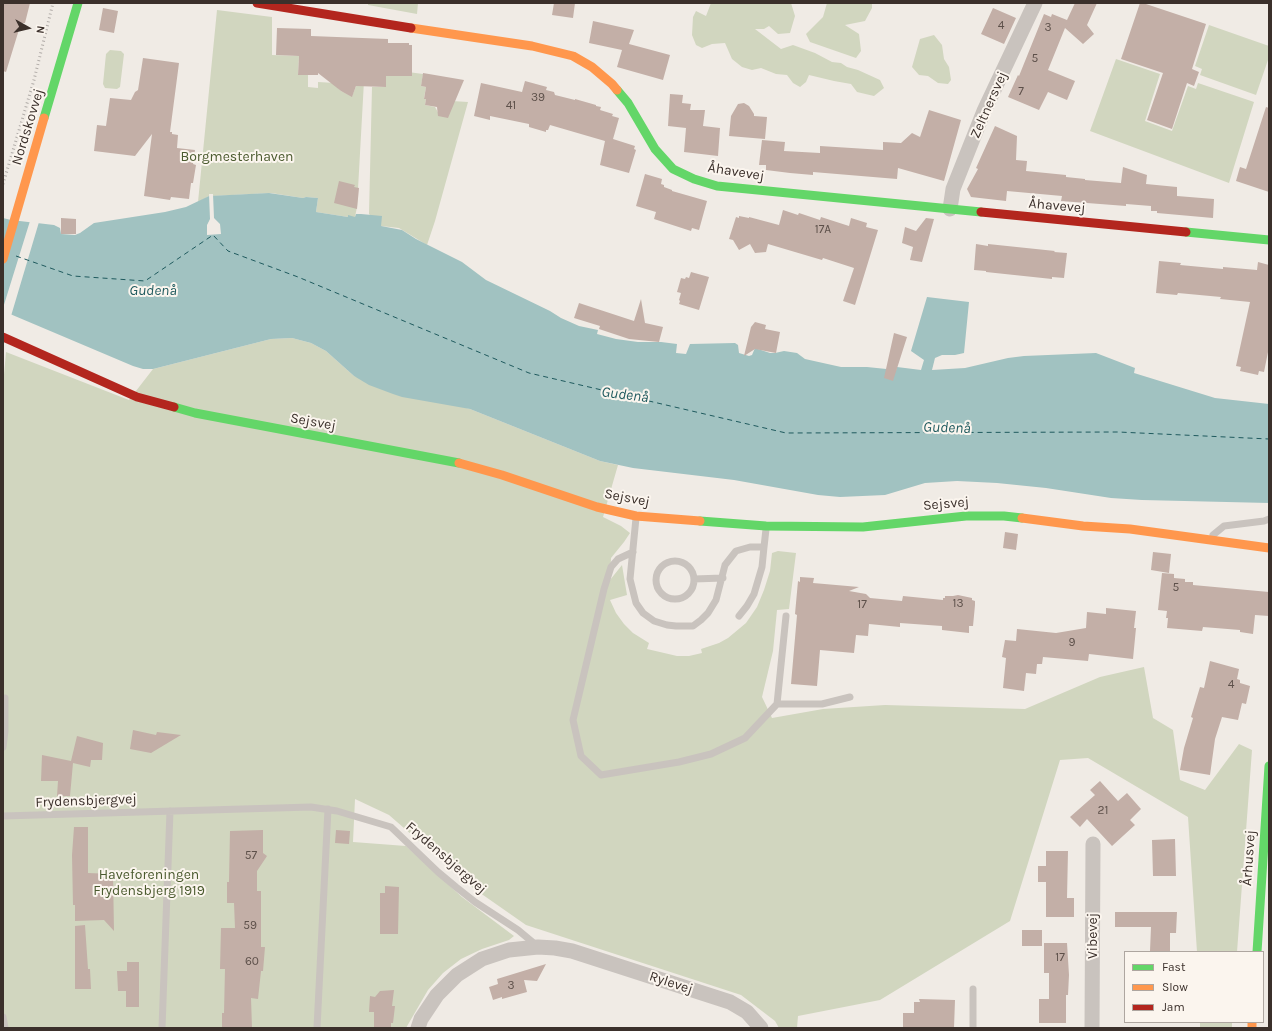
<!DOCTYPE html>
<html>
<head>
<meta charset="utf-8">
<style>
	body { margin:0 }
	#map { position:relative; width:1272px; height:1031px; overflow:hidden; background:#f0ebe5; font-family:Karla,sans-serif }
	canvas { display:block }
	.frame { position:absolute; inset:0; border:4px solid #3b302b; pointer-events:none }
	.legend { position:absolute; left:1124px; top:951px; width:140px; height:72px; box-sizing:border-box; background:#fbf5ee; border:1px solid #aea6a0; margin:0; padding:5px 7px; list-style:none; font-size:12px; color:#3b302b }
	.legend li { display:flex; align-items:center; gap:8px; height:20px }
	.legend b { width:20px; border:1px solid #aea6a0 }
	.north { position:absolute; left:8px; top:8px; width:40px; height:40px; -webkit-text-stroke:3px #fbf5ee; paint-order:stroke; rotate:98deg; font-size:11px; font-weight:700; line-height:16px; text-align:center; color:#3b302b }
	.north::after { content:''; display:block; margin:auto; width:14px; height:18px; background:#3b302b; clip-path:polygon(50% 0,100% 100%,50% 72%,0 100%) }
</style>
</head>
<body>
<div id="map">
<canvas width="1272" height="1031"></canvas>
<div class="frame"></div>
<ul class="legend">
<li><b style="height:5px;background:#63d668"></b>Fast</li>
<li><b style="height:5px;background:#ff974d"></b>Slow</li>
<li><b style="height:5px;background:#b3261e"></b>Jam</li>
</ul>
<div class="north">N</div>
</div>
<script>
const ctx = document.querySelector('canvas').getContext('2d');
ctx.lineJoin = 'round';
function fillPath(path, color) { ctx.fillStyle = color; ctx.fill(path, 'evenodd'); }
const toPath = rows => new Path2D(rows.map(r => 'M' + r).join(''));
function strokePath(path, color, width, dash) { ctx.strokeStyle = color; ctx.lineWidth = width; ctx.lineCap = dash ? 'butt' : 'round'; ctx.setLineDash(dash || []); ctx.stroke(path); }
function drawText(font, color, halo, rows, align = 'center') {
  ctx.font = font + ' Karla,sans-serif'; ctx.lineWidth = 4; ctx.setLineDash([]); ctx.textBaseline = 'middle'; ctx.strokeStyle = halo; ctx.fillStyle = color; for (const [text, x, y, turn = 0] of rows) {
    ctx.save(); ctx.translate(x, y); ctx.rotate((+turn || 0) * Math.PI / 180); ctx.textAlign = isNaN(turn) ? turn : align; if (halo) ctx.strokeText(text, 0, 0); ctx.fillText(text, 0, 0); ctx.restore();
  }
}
fillPath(toPath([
	[368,3,418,3,417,14,368,5],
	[711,3,791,3,795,16,790,33,778,34,769,26,764,29,755,29,781,49,793,45,815,53,832,62,841,63,847,67,858,70,880,80,884,88,874,96,857,92,851,84,834,81,809,75,806,82,800,87,793,83,787,75,776,74,761,68,752,70,742,67,732,59,725,43,712,44,702,48,696,45,692,35,693,17,696,11,706,16],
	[827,3,872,3,872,8,865,21,845,25,859,34,861,51,856,58,810,42,806,34,823,17],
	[217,10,272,17,272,55,299,56,298,74,308,75,308,87,318,88,318,82,335,83,338,88,341,91,352,96,357,84,364,81,357,207,355,217,348,217,316,212,318,198,306,197,303,198,271,193,213,196,209,196,198,202],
	[1209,25,1269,46,1269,57,1256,95,1200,75,1202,69,1195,66],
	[934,35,942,45,944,59,949,67,951,80,948,84,938,83,928,76,919,75,912,67,920,39],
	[110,50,121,51,124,54,120,87,117,89,105,88,103,84,106,54],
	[1116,59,1160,74,1145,121,1172,131,1188,86,1196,89,1198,83,1254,102,1229,183,1090,131],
	[408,72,423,74,421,86,426,87,424,98,426,99,425,105,435,107,440,116,452,101,468,102,435,221,427,245,399,228,381,226,369,214,372,87,386,87,386,76,408,76],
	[292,338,311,343,326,351,354,376,470,409,600,461,618,465,603,517,621,526,630,533,624,542,611,558,610,580,622,565,627,595,610,600,616,613,624,624,633,633,649,643,647,649,677,656,689,656,702,653,701,649,719,643,728,638,746,623,757,607,764,590,770,571,772,553,778,551,796,553,789,609,777,610,773,651,762,697,772,718,823,709,885,705,1025,709,1100,677,1144,667,1153,718,1173,730,1180,780,1205,790,1239,744,1252,750,1237,952,1197,952,1188,817,1088,758,1060,760,1010,921,880,1000,798,1016,797,1028,779,1028,775,1021,741,995,526,925,473,888,389,815,355,799,353,842,406,846,462,897,514,936,509,940,482,949,461,959,443,973,428,990,406,1028,3,1028,3,386,6,352,129,400,153,369,271,339],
	[1200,1022,1232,1022,1232,1028,1200,1028]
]), '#d1d6bf');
fillPath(toPath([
	[269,193,303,198,306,197,318,198,316,212,348,217,348,215,355,217,356,214,361,214,382,216,381,226,402,230,416,239,462,262,486,280,550,311,561,318,579,326,598,330,597,334,616,339,638,342,661,342,677,344,676,353,686,354,690,344,735,343,738,345,739,353,749,356,752,355,755,348,770,353,775,353,784,351,797,353,805,359,841,367,867,367,896,370,897,367,921,370,924,360,911,351,927,297,969,302,964,353,955,355,942,355,935,358,932,370,965,368,1008,358,1024,356,1096,353,1135,368,1134,373,1215,398,1269,404,1269,503,1142,500,1111,498,1046,488,997,483,957,481,925,483,885,495,840,497,818,495,734,480,633,468,600,461,470,409,402,397,393,394,369,385,354,376,326,351,311,343,292,338,271,339,153,369,143,369,133,366,3,311,3,218,11,220,54,225,60,228,61,234,75,235,80,233,94,223,165,212,186,207,209,196]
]), '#a1c2c1');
fillPath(toPath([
	[209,194,213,194,214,218,220,224,221,234,207,235,207,225,210,219],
	[30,221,39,222,11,316,3,313,3,308]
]), '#f0ebe5');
strokePath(toPath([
	[16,256,73,276,145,281,213,235,228,251,298,277,529,373,786,433,1118,432,1269,439]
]), '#1f5a5e', 1, [5, 4]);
fillPath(toPath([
	[3,3,30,3,25,23,21,23,6,72,3,71],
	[554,3,575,3,573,18,552,15],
	[1075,3,1097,3,1087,25,1094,34,1083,44,1065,28,1048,70,1075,81,1067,100,1048,92,1039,110,1008,97,1018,75,1019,76,1044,14,1051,17,1052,14,1067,20],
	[1140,3,1143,3,1206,24,1192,69,1199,72,1194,86,1187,83,1172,129,1147,120,1163,73,1121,59],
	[103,8,118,11,114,33,99,30],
	[993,8,1016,18,1004,44,981,34],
	[593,21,634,30,629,44,670,55,663,80,617,67,622,50,589,43],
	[277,28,311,29,311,36,388,39,388,43,409,43,409,45,412,45,412,76,386,76,386,87,356,86,352,97,341,91,318,73,318,75,298,75,299,56,276,55],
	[143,58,179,63,170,132,172,132,172,134,178,135,177,148,195,150,193,164,196,165,193,183,191,183,189,199,171,197,170,200,144,196,152,134,135,156,94,151,97,125,106,126,110,98,131,100,135,92,138,90],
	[423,73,464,80,448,118,438,116,437,107,425,105,426,99,424,99,426,87,421,86],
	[525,81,547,87,546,90,554,92,555,95,575,100,575,99,596,105,596,106,601,107,600,110,613,114,612,116,619,118,613,139,635,146,634,149,636,150,629,173,600,165,605,141,550,125,548,130,546,130,546,132,529,127,529,124,490,116,490,120,474,116,481,83,522,92],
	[670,94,683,95,682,103,691,104,690,110,705,110,703,126,720,128,718,156,684,152,686,128,668,126],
	[744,103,749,106,754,114,754,116,767,117,765,139,729,136,731,116,738,104],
	[1266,107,1269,108,1269,192,1236,181,1240,167,1246,169],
	[929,110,961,120,944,181,898,168,897,179,813,172,813,175,790,173,766,170,766,165,759,165,762,140,785,142,784,151,820,153,820,146,883,150,883,142,901,143,912,133,920,137],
	[995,126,1017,136,1016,160,1027,161,1026,171,1066,175,1066,177,1085,179,1085,180,1121,183,1123,167,1147,175,1146,184,1177,187,1177,196,1214,199,1213,218,1157,213,1157,211,1151,211,1151,206,1126,204,1126,206,1061,201,1062,196,1007,191,1006,201,971,197,967,189,978,169,976,168],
	[645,174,662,179,661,184,664,185,664,187,672,190,672,191,707,201,699,230,692,228,691,231,654,219,656,212,636,206],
	[339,181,355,185,354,187,359,188,357,209,334,203],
	[783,210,798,215,799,213,820,220,821,217,849,226,851,218,867,223,866,227,878,230,855,305,843,301,854,268,823,258,822,260,768,244,766,252,755,253,750,244,739,250,733,240,729,239,736,217,739,218,739,216,749,218,749,217,779,225],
	[61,218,76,219,76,234,61,234],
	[926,218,934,219,922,262,910,260,913,247,902,243,905,227,916,231],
	[976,244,988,246,988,244,1055,251,1054,252,1067,253,1064,278,1052,277,1052,279,986,272,986,271,974,270],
	[1159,261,1181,263,1180,265,1223,269,1223,267,1257,270,1258,262,1269,265,1269,347,1264,372,1259,371,1258,375,1240,371,1241,367,1236,366,1250,302,1220,299,1221,297,1178,293,1177,295,1156,293],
	[691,272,709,277,699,310,679,304,680,301,679,300,681,293,677,292,681,278,685,279,686,277,689,278],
	[641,299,645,323,663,327,659,342,629,339,599,329,600,326,574,318,579,303,634,321],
	[755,322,766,325,765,329,780,332,776,353,755,349,744,356,751,327],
	[894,333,907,337,893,381,884,378],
	[1005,532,1018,534,1016,550,1003,548],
	[1153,552,1171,554,1169,573,1151,570],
	[1162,573,1174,574,1174,578,1185,579,1185,582,1193,582,1193,585,1269,592,1269,616,1255,615,1253,634,1240,632,1240,630,1203,627,1202,631,1167,628,1168,618,1166,618,1167,611,1158,610],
	[800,577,814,578,813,583,859,587,849,591,866,594,870,598,902,601,903,596,943,600,943,598,945,598,945,596,953,596,958,595,972,598,972,600,975,601,975,605,973,626,969,626,969,633,942,630,942,626,900,623,900,627,869,624,868,636,856,635,854,653,820,650,817,686,791,684,797,615,795,614,798,581,800,582],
	[1106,608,1136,611,1134,628,1136,628,1133,659,1089,654,1088,661,1043,657,1042,664,1037,664,1036,674,1026,673,1024,691,1003,688,1006,658,1002,657,1005,640,1016,641,1017,629,1056,633,1086,628,1087,612,1106,614],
	[1210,661,1239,669,1237,679,1240,680,1240,683,1250,686,1246,704,1242,703,1238,720,1222,717,1215,739,1210,775,1180,770,1184,748,1193,718,1191,717,1200,687,1204,688],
	[133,730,156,735,157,732,181,735,151,753,130,749],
	[77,736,103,743,102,760,91,760,90,767,73,763,70,796,57,796,58,781,41,781,42,755,71,761],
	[1100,781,1118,801,1127,793,1141,809,1130,820,1135,825,1112,846,1087,819,1080,827,1070,817,1095,795,1090,790],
	[74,827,88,827,88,873,113,874,114,931,104,920,75,921,75,905,73,905,72,855],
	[263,830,263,853,267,856,257,871,257,891,261,891,261,947,265,947,263,971,261,971,258,999,251,998,252,1028,222,1028,222,1013,224,1013,225,969,220,969,221,928,235,928,234,903,227,903,227,882,229,882,230,831],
	[336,830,350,831,349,844,335,843],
	[1175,839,1176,876,1153,876,1152,840],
	[1046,851,1068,851,1067,898,1074,898,1074,917,1046,917,1046,882,1038,882,1038,866,1046,866],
	[385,886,399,887,398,934,380,934,380,893,385,893],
	[1115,912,1177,912,1176,933,1170,933,1170,951,1150,951,1151,927,1115,927],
	[85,925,88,969,90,969,91,989,75,989,75,926],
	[1022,930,1042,930,1042,946,1022,946],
	[1044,943,1067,943,1069,975,1068,995,1066,995,1066,1023,1039,1023,1039,999,1049,999,1049,973,1044,973],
	[127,962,139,962,139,1007,126,1007,126,991,118,991,117,971,127,971],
	[546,964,537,981,524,980,527,992,502,999,502,997,493,1000,489,987,498,984,497,979],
	[394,990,392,1006,395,1006,393,1023,391,1023,391,1028,374,1028,374,1012,369,1012,370,996,375,997,380,991],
	[919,999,955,1000,954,1028,903,1028,903,1013,914,1013,914,1002,920,1002]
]), '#c3afa7');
strokePath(toPath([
	[636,518,630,579,636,603,643,613,654,621,667,625,676,626,693,626,701,620,708,613,716,600,725,565,736,551,750,547,764,547,766,529],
	[1213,535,1224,526,1264,521,1269,519],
	[633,552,618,559,611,567,604,589,573,720,581,756,601,775,679,762,711,754,745,738,777,704,822,704,850,697],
	'656 580a19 19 0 1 1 38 0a19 19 0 1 1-38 0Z',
	[694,579,723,578],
	[739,616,747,606,754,594,762,567,764,547],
	[777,704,786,616],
	[3,747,5,731,5,698],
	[3,816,311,807,337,811,391,827,438,872,456,887,475,902,518,930,536,945],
	[3,1017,5,1028],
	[162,1028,170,811],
	[317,1028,328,809],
	[973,1028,973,989]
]), '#c9c3be', 7);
strokePath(toPath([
	[950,209,953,189,984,111,1035,3],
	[418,1028,421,1019,437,995,457,975,482,959,509,950,538,947,555,948,572,951,730,1002,747,1012,761,1028],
	[1092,1028,1093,844]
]), '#c9c3be', 15);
strokePath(toPath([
	[617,90,628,103,655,149,673,169,694,179,717,186,981,212],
	[44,118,78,3],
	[1186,232,1269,240],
	[174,407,195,413,459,463],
	[700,521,766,526,863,527,966,516,1004,516,1022,518],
	[1257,952,1269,766]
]), '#63d668', 9);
strokePath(toPath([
	[411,28,532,46,573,56,592,67,612,84,617,90],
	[3,259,44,118],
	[459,463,502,475,597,507,636,516,700,521],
	[1022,518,1083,526,1130,529,1269,548],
	[1252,1022,1252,1028]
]), '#ff974d', 9);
strokePath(toPath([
	[257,3,411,28],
	[981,212,1186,232],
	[3,337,137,397,174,407]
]), '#b3261e', 9);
strokePath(toPath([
	[3,184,34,80,53,3]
]), '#b1aca8', 3, [1, 3]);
drawText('12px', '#5d504a', null, [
	["4",1001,26],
	["3",1048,28],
	["5",1035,59],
	["7",1021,92],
	["39",538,98],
	["41",511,106],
	["17A",823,230],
	["5",1176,588],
	["13",958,604],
	["17",862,605],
	["9",1072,643],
	["4",1231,685],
	["21",1103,811],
	["57",251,856],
	["59",250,926],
	["17",1060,958],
	["60",252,962],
	["3",511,986]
]);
drawText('14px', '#3b302b', '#fbf5ee', [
	["Zeltnersvej",989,105,-66],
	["Nordskovvej",28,127,-73],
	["Åhavevej",736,172,9],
	["Åhavevej",1057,206,5],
	["Sejsvej",313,422,10],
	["Sejsvej",627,498,11],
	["Sejsvej",946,504,-5],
	["Frydensbjergvej",86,801,-2],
	["Frydensbjergvej",446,858,41],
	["Århusvej",1249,858,-86],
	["Vibevej",1093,936,-90],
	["Rylevej",671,983,18]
]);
drawText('14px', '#4a5a2e', '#fbf5ee', [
	["Borgmesterhaven",237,157],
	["Haveforeningen",149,875],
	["Frydensbjerg 1919",149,891]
]);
drawText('italic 15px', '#1f5a5e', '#fbf5ee', [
	["Gudenå",153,291],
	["Gudenå",625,395,7],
	["Gudenå",947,428,2]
]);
</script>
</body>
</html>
